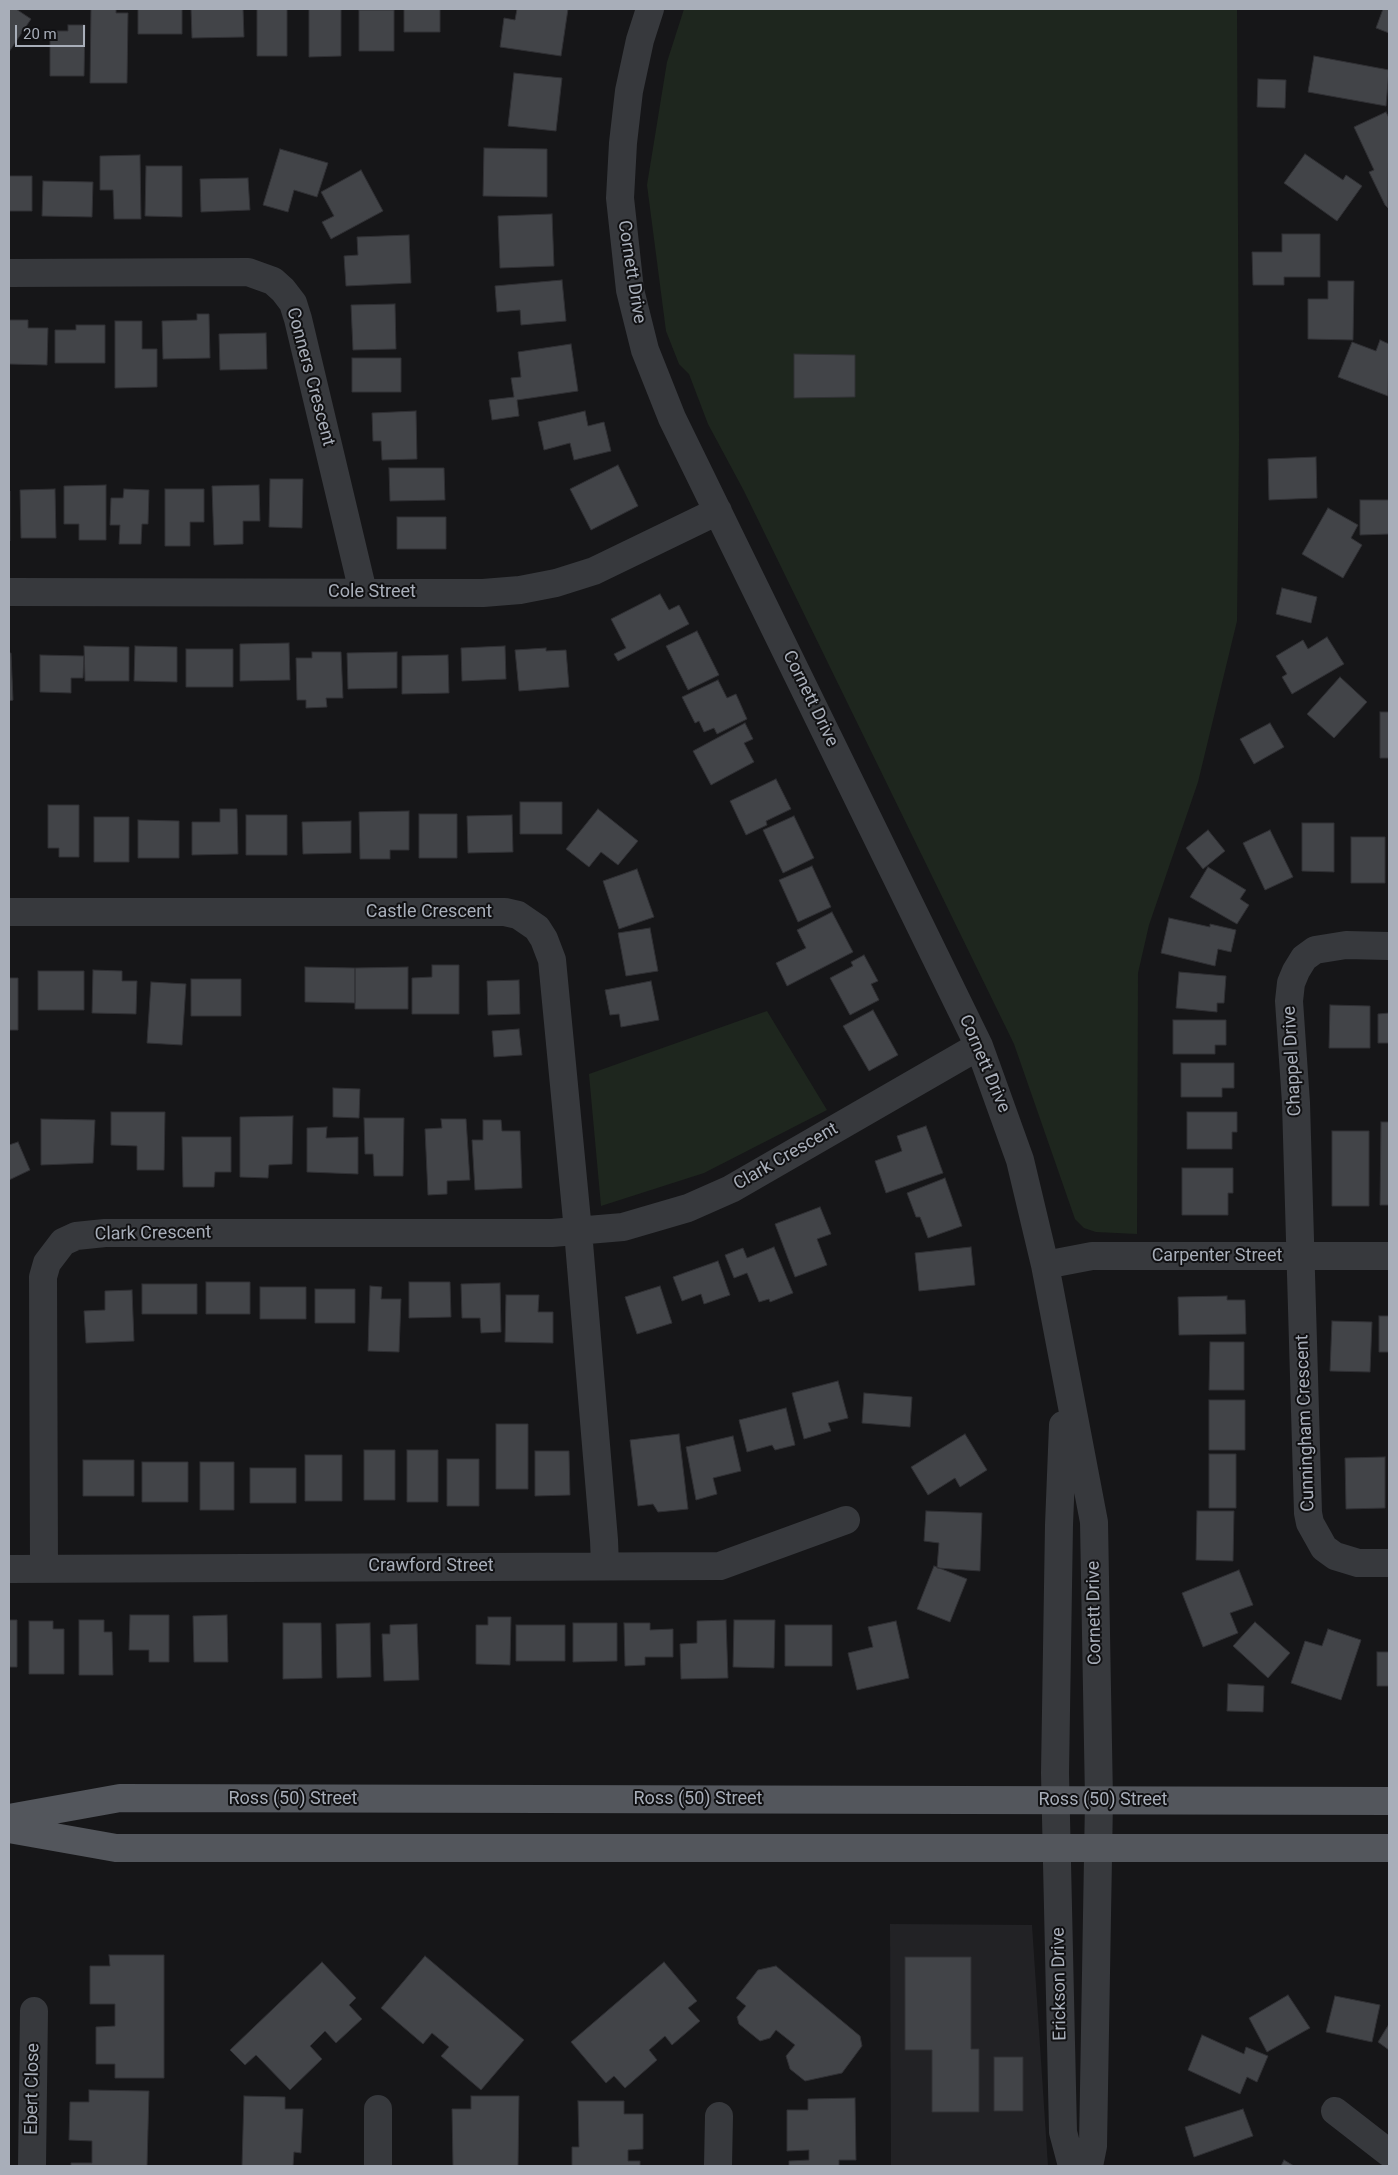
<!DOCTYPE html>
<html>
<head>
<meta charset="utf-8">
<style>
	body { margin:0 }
	#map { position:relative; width:1398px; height:2175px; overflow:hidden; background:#161618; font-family:Roboto,sans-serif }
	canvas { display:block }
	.frame { position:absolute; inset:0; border:10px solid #a8aeb9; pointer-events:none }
	.scale { position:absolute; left:15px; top:25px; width:70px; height:22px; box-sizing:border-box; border:2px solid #a8aeb9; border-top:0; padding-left:6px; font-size:15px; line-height:18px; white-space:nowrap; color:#a8aeb9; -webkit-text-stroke:4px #111113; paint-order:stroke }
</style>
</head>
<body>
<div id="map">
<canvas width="1398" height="2175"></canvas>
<div class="frame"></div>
<div class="scale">20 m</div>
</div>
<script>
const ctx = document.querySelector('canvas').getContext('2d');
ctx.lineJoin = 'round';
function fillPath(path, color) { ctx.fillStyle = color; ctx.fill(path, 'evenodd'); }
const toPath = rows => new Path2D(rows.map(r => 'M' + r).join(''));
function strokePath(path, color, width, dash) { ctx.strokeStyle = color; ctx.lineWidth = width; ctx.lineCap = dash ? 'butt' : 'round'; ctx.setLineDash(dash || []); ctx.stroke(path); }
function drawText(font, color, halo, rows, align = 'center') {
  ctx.font = font + ' Roboto,sans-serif'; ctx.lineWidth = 4; ctx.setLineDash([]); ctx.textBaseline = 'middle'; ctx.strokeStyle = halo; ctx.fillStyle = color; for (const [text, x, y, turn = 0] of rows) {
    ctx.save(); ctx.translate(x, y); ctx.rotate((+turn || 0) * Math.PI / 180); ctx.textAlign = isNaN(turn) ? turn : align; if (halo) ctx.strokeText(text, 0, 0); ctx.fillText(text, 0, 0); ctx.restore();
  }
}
fillPath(toPath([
	[890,1924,1032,1925,1048,2166,891,2166]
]), '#222225');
fillPath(toPath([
	[684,9,1237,9,1239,440,1237,621,1198,782,1149,925,1138,973,1137,1234,1096,1232,1084,1228,1075,1219,1014,1044,744,491,708,424,689,374,679,364,666,331,647,185,667,62],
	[767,1011,827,1110,704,1173,601,1206,589,1074]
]), '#1e261e');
const building = toPath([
	[9,9,16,9,31,19,9,52,9,9],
	[91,9,116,9,116,13,128,13,127,83,90,83,91,9],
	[138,9,182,9,182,34,138,34,138,9],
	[191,9,243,9,244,37,192,38,191,9],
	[257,9,287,9,287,56,257,56,257,9],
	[309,9,341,9,341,56,309,57,309,9],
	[404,9,440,9,440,32,404,32,404,9],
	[517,9,568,9,561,56,500,47,504,18,515,20,517,9],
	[1383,9,1389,9,1389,33,1376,28,1383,9],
	[359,10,394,10,394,51,359,51,359,10],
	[68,25,85,25,84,76,50,76,50,31,68,31,68,25],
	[1314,56,1389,70,1386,106,1308,92,1314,56],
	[514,73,562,78,556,131,508,126,514,73],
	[1258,79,1286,80,1285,108,1257,107,1258,79],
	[1386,112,1389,118,1388,208,1385,205,1369,172,1374,170,1354,127,1386,112],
	[484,148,547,149,547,197,483,196,484,148],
	[280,149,328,163,317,197,294,190,288,212,263,205,280,149],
	[1305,154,1343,180,1346,175,1362,186,1337,221,1284,183,1305,154],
	[140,155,141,219,114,219,113,190,100,190,100,156,140,155],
	[146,166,182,166,182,217,145,216,146,166],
	[361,170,383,211,331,239,322,222,334,216,321,192,361,170],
	[9,176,32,176,32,211,9,211,9,176],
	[248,178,250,210,201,212,200,179,248,178],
	[43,181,93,182,92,217,42,216,43,181],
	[552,214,554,266,500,268,498,216,552,214],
	[1282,234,1320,234,1320,277,1284,277,1284,285,1253,285,1252,252,1282,252,1282,234],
	[409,235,411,283,346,286,344,256,358,255,357,237,409,235],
	[562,280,566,321,521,325,520,310,497,312,495,286,562,280],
	[1328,281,1354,281,1353,340,1308,339,1308,299,1328,299,1328,281],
	[395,304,396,349,353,350,351,305,395,304],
	[197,314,209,314,210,358,163,359,162,321,197,320,197,314],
	[9,320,28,320,28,328,48,328,47,365,9,364,9,320],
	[115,321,142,321,142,349,157,349,157,387,115,388,115,321],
	[76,325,105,325,105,363,55,363,55,330,76,330,76,325],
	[266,333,267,369,220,370,219,334,266,333],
	[1380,340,1389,344,1388,396,1338,377,1352,342,1376,351,1380,340],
	[571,344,578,391,517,400,519,416,492,420,489,400,514,397,511,378,521,377,518,352,571,344],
	[794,354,855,355,855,397,794,398,794,354],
	[352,358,401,358,401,392,352,392,352,358],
	[416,411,417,459,382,460,381,441,373,441,372,413,416,411],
	[585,411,588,426,604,422,611,451,574,460,570,443,544,450,538,422,585,411],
	[1316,457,1317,498,1269,500,1268,459,1316,457],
	[618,465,638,506,591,530,570,489,618,465],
	[389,468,444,468,445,500,390,501,389,468],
	[270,479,303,479,302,528,269,527,270,479],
	[106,485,106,540,79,540,79,524,64,524,64,486,106,485],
	[259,485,260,521,243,521,243,544,214,545,212,486,259,485],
	[55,489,56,538,21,538,20,490,55,489],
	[124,489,149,490,148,524,142,524,141,544,119,544,120,525,110,525,111,498,123,498,124,489],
	[165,489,204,489,204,522,190,522,190,546,165,546,165,489],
	[9,491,10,491,10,541,9,541,9,491],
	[1360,500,1389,500,1389,534,1360,535,1360,500],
	[1328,508,1358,525,1351,538,1362,545,1343,578,1302,554,1328,508],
	[397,517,446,517,446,549,397,549,397,517],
	[1282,588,1317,597,1311,623,1276,614,1282,588],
	[660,594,669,610,679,605,689,624,618,661,614,654,626,648,611,619,660,594],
	[697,631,719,675,688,690,666,646,697,631],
	[1327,637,1344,664,1292,694,1282,677,1287,674,1276,656,1303,640,1308,649,1327,637],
	[289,643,290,680,240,681,240,644,289,643],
	[84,646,129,647,129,681,85,681,84,646],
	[135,646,177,647,177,682,134,681,135,646],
	[505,646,506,679,462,681,461,648,505,646],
	[546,648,546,651,566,650,569,687,519,691,515,650,546,648],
	[186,649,233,649,233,687,186,687,186,649],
	[312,652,341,652,343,698,326,698,327,707,306,708,306,700,297,700,296,658,312,658,312,652],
	[397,652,397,688,348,689,347,653,397,652],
	[9,653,11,653,13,700,9,701,9,653],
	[40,655,84,656,83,678,71,678,71,693,40,692,40,655],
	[448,655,449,693,402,694,402,656,448,655],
	[1340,677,1367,702,1334,738,1307,714,1340,677],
	[718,680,727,698,736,694,747,719,717,734,714,728,704,732,699,721,695,723,682,697,718,680],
	[1380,712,1389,712,1389,758,1380,758,1380,712],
	[745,723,753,739,744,743,754,762,711,785,693,751,745,723],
	[1270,723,1284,747,1254,764,1240,739,1270,723],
	[776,779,791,809,766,821,767,825,746,835,730,801,776,779],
	[520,802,562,802,562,834,520,834,520,802],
	[48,805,79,805,79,857,59,857,59,848,48,848,48,805],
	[220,809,237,809,238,854,192,855,192,822,220,822,220,809],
	[598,809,638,841,618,865,601,852,589,867,566,849,598,809],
	[409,811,409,850,390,850,390,859,360,859,359,812,409,811],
	[419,814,457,814,457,858,419,858,419,814],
	[246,815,287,815,287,855,246,855,246,815],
	[512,815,513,852,468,853,467,816,512,815],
	[794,816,814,858,783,873,763,830,794,816],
	[94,817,129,817,129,862,94,862,94,817],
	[138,820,179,821,179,858,138,858,138,820],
	[351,821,351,853,303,854,302,822,351,821],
	[1302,823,1334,823,1334,872,1302,871,1302,823],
	[1208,830,1225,851,1203,869,1186,848,1208,830],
	[1270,830,1293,877,1265,890,1243,843,1270,830],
	[1351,837,1385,837,1385,883,1351,883,1351,837],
	[812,866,831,907,798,922,779,880,812,866],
	[1208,867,1246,890,1240,899,1249,905,1237,924,1190,897,1208,867],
	[637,869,654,917,619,929,603,881,637,869],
	[832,912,853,952,787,986,776,963,806,948,797,930,832,912],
	[1169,918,1210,927,1210,924,1236,930,1231,952,1218,949,1215,966,1161,953,1169,918],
	[650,928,658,971,626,976,618,933,650,928],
	[864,955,878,981,871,984,879,1000,850,1015,830,978,853,966,851,962,864,955],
	[432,965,459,965,459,1014,412,1014,412,978,432,977,432,965],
	[305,967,355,968,355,1003,305,1002,305,967],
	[408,967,408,1009,355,1009,355,968,408,967],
	[93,970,122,971,122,981,137,981,136,1014,92,1013,93,970],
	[38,971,84,971,84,1010,38,1010,38,971],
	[1179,972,1226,976,1224,1003,1217,1003,1217,1012,1176,1008,1179,972],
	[9,978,18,978,18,1030,9,1030,9,978],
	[191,979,241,979,241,1016,191,1016,191,979],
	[519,980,520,1014,488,1015,487,981,519,980],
	[651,981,659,1020,621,1027,619,1014,610,1015,605,990,651,981],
	[151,982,186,984,182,1045,147,1043,151,982],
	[1330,1005,1370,1006,1370,1048,1329,1048,1330,1005],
	[873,1010,898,1055,869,1071,843,1026,873,1010],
	[1389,1013,1389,1043,1378,1043,1378,1014,1389,1013],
	[1173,1020,1226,1020,1226,1045,1215,1045,1215,1054,1173,1054,1173,1020],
	[519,1029,522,1055,494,1057,492,1031,519,1029],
	[1181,1063,1234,1063,1234,1088,1222,1088,1222,1097,1181,1097,1181,1063],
	[333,1088,360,1089,359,1118,333,1117,333,1088],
	[111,1112,165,1112,164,1170,137,1170,137,1146,111,1145,111,1112],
	[1187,1112,1237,1112,1237,1132,1232,1132,1232,1149,1187,1149,1187,1112],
	[293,1116,292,1164,269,1165,268,1178,240,1177,240,1117,293,1116],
	[364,1118,404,1118,403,1176,374,1176,373,1154,365,1154,364,1118],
	[41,1119,95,1120,93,1163,41,1165,41,1119],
	[441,1119,466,1119,470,1180,447,1181,447,1194,428,1195,425,1129,442,1128,441,1119],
	[483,1120,501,1120,502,1131,520,1131,522,1188,475,1190,472,1140,483,1140,483,1120],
	[1381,1122,1389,1122,1389,1205,1380,1205,1381,1122],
	[926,1126,943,1173,886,1193,875,1161,902,1151,897,1136,926,1126],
	[327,1127,326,1138,358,1137,358,1174,307,1172,307,1128,327,1127],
	[1332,1131,1369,1131,1369,1206,1332,1206,1332,1131],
	[182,1137,231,1137,231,1172,215,1172,214,1187,183,1187,182,1137],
	[18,1142,30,1170,9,1180,9,1145,18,1142],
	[1182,1168,1233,1168,1233,1193,1228,1193,1228,1215,1182,1215,1182,1168],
	[945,1178,962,1226,928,1238,920,1217,916,1217,907,1193,945,1178],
	[820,1207,831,1234,817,1239,827,1265,795,1277,775,1224,820,1207],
	[774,1247,793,1293,770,1302,769,1299,759,1302,747,1273,734,1278,725,1255,743,1248,747,1258,774,1247],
	[971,1247,975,1285,919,1291,915,1253,971,1247],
	[718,1261,730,1295,704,1304,701,1294,682,1301,673,1277,718,1261],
	[206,1282,250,1282,250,1314,206,1314,206,1282],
	[409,1282,450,1282,451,1317,409,1318,409,1282],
	[500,1283,501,1332,481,1333,480,1318,462,1318,461,1284,500,1283],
	[142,1284,197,1284,197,1314,142,1314,142,1284],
	[370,1286,382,1287,381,1299,401,1299,399,1352,368,1351,370,1286],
	[660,1286,672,1323,637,1334,625,1297,660,1286],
	[260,1287,306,1287,306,1319,260,1319,260,1287],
	[315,1289,355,1289,355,1323,315,1323,315,1289],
	[132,1290,134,1341,86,1343,84,1311,105,1310,105,1291,132,1290],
	[506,1295,539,1295,538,1312,553,1312,553,1343,505,1342,506,1295],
	[1227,1296,1227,1300,1245,1300,1246,1334,1179,1335,1178,1297,1227,1296],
	[1379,1316,1389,1316,1389,1352,1379,1352,1379,1316],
	[1332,1321,1372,1322,1370,1372,1330,1371,1332,1321],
	[1210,1342,1244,1342,1244,1390,1209,1390,1210,1342],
	[838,1381,848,1418,828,1423,831,1431,804,1439,792,1393,838,1381],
	[864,1393,912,1397,910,1427,862,1423,864,1393],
	[1209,1400,1245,1400,1245,1450,1209,1450,1209,1400],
	[786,1408,795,1445,775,1450,772,1445,747,1452,739,1420,786,1408],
	[496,1424,528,1424,528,1489,496,1489,496,1424],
	[679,1434,688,1509,658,1512,653,1504,638,1506,630,1440,679,1434],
	[965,1434,987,1470,960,1487,955,1478,928,1495,911,1467,965,1434],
	[733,1436,741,1471,713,1478,717,1494,696,1500,686,1447,733,1436],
	[364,1450,395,1450,395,1500,364,1500,364,1450],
	[407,1450,438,1450,438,1502,407,1502,407,1450],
	[535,1451,569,1451,570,1495,535,1496,535,1451],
	[1209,1454,1236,1454,1236,1508,1209,1508,1209,1454],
	[305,1455,342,1455,342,1501,305,1501,305,1455],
	[1385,1457,1385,1508,1346,1509,1345,1458,1385,1457],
	[447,1459,479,1459,479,1506,447,1506,447,1459],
	[83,1460,134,1460,134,1496,83,1496,83,1460],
	[142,1462,188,1462,188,1502,142,1502,142,1462],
	[200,1462,234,1462,234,1510,200,1510,200,1462],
	[250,1468,296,1468,296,1503,250,1503,250,1468],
	[926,1511,982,1513,980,1571,937,1568,939,1543,924,1541,926,1511],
	[1197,1511,1234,1511,1233,1561,1196,1560,1197,1511],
	[934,1566,967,1579,950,1622,917,1609,934,1566],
	[1239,1570,1253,1605,1230,1613,1238,1633,1203,1647,1182,1593,1239,1570],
	[130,1615,169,1615,169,1662,149,1662,149,1650,129,1650,130,1615],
	[227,1615,228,1662,194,1662,193,1616,227,1615],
	[488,1617,511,1617,510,1665,476,1664,476,1625,488,1625,488,1617],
	[9,1620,17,1620,17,1667,9,1667,9,1620],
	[79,1620,104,1620,104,1632,112,1632,113,1675,79,1675,79,1620],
	[726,1620,728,1678,681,1679,680,1644,697,1643,697,1621,726,1620],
	[734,1620,775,1620,774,1668,733,1667,734,1620],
	[29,1621,53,1621,53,1629,64,1629,64,1674,29,1674,29,1621],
	[896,1621,909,1678,857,1690,848,1653,873,1647,868,1627,896,1621],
	[1255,1622,1290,1653,1268,1678,1233,1646,1255,1622],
	[283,1623,321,1623,322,1678,283,1679,283,1623],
	[370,1623,371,1677,337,1678,336,1624,370,1623],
	[573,1623,617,1623,617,1661,573,1662,573,1623],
	[624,1623,650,1623,650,1630,673,1629,673,1657,645,1657,645,1665,625,1666,624,1623],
	[417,1624,419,1680,384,1681,382,1634,390,1634,390,1625,417,1624],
	[516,1625,565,1625,565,1661,516,1661,516,1625],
	[785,1625,832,1625,832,1666,785,1666,785,1625],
	[1328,1629,1361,1640,1341,1700,1291,1683,1305,1641,1322,1646,1328,1629],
	[1377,1652,1389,1652,1389,1686,1377,1686,1377,1652],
	[1228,1684,1264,1686,1263,1712,1227,1711,1228,1684],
	[109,1955,164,1955,164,2078,115,2078,115,2064,96,2064,96,2027,115,2026,115,2004,90,2004,90,1966,110,1966,109,1955],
	[425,1956,524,2040,481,2090,441,2056,449,2047,432,2033,423,2044,381,2008,425,1956],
	[905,1957,971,1957,971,2049,979,2049,979,2112,932,2112,932,2050,905,2050,905,1957],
	[322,1962,356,1998,349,2005,362,2019,336,2043,325,2031,310,2046,322,2059,290,2090,256,2055,245,2065,230,2050,322,1962],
	[664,1962,697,2001,688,2008,700,2021,672,2045,665,2036,649,2050,657,2060,625,2088,614,2076,606,2083,571,2042,664,1962],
	[776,1966,860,2036,862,2046,842,2073,805,2081,790,2069,786,2056,795,2045,776,2030,770,2038,760,2041,739,2024,737,2017,746,2006,736,1998,758,1970,776,1966],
	[1288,1995,1310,2028,1267,2052,1249,2018,1288,1995],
	[1335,1996,1380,2005,1372,2042,1326,2032,1335,1996],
	[1389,2024,1389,2050,1378,2042,1389,2024],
	[1202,2035,1244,2054,1246,2047,1268,2056,1257,2082,1247,2077,1240,2094,1188,2070,1202,2035],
	[994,2057,1023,2057,1023,2111,994,2111,994,2057],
	[89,2090,149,2091,147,2166,71,2166,71,2163,92,2163,92,2141,69,2140,70,2102,89,2102,89,2090],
	[244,2096,285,2097,285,2109,303,2109,301,2153,294,2152,293,2166,242,2166,244,2096],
	[471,2096,519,2096,518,2166,453,2166,452,2109,471,2109,471,2096],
	[855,2098,856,2160,839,2160,839,2166,789,2166,789,2161,809,2160,809,2150,787,2151,787,2110,808,2110,808,2099,855,2098],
	[578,2101,624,2101,624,2114,643,2114,643,2149,628,2150,628,2161,640,2161,640,2166,572,2166,572,2147,579,2147,578,2101],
	[1243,2109,1253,2136,1194,2157,1185,2127,1243,2109],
	[1284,2160,1294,2166,1281,2166,1284,2160]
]);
fillPath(building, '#424448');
strokePath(building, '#303034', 1);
strokePath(toPath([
	[650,9,640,40,629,91,623,143,620,198,630,290,645,350,672,418,979,1046,1020,1160,1045,1265,1094,1522,1099,1800,1093,2146,1089,2166],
	[9,273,248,272,273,281,283,290,293,303,298,319,363,592],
	[9,592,483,593,520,590,556,583,594,571,718,511],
	[9,912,505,912,518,915,537,928,544,939,552,960,578,1231,604,1540,605,1565],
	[1389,946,1346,945,1315,950,1304,958,1296,971,1291,983,1289,1001,1296,1103,1308,1513,1310,1523,1324,1548,1335,1556,1358,1563,1389,1563],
	[1045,1265,1092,1256,1389,1256],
	[1063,1425,1059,1525,1055,1773,1063,2132,1072,2166],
	[9,1569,720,1566,846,1520],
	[44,1569,43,1277,47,1263,63,1242,76,1236,105,1233,552,1233,623,1227,688,1208,731,1189,979,1046],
	[1335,2111,1389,2153],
	[32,2166,34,2011],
	[378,2166,378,2109],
	[718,2166,719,2116]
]), '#37393d', 28);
strokePath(toPath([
	[9,1818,120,1798,1389,1801],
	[9,1829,116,1848,1389,1848]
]), '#53565c', 28);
drawText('18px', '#a8aeb9', '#111113', [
	["Cornett Drive",631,272,81],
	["Conners Crescent",310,377,75],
	["Cole Street",372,592],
	["Cornett Drive",810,699,64],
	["Castle Crescent",429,912],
	["Chappel Drive",1293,1061,-93],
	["Cornett Drive",984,1064,67],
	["Clark Crescent",786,1157,-30],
	["Clark Crescent",153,1234,-1],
	["Carpenter Street",1217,1256],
	["Cunningham Crescent",1306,1423,-92],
	["Crawford Street",431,1566],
	["Cornett Drive",1095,1613,-91],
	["Ross (50) Street",293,1799],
	["Ross (50) Street",698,1799],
	["Ross (50) Street",1103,1800],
	["Erickson Drive",1060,1984,-91],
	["Ebert Close",33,2089,-89]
]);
</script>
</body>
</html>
